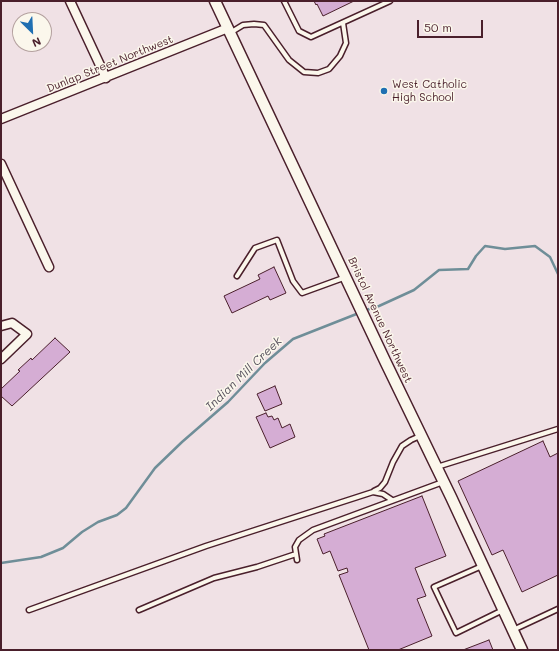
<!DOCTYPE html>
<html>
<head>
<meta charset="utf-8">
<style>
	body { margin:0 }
	#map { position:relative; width:559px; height:651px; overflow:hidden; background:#f0e1e5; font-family:Mali,sans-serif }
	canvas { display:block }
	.frame { position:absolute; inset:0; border:2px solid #4a1f2b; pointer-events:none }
	.north { position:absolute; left:12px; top:12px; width:40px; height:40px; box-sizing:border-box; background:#fbf7ec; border:1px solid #b4a19f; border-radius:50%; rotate:156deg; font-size:11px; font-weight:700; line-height:16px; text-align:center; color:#4a1f2b }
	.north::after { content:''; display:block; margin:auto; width:14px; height:18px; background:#1f6fb2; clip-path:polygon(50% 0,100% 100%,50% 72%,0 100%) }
	.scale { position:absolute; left:417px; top:20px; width:66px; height:18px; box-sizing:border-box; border:2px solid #4a1f2b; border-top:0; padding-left:5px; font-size:12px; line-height:14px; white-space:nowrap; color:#4a1f2b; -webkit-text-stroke:3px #fbf7ec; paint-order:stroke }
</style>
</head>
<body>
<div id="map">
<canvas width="559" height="651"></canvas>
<div class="frame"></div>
<div class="north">N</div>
<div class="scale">50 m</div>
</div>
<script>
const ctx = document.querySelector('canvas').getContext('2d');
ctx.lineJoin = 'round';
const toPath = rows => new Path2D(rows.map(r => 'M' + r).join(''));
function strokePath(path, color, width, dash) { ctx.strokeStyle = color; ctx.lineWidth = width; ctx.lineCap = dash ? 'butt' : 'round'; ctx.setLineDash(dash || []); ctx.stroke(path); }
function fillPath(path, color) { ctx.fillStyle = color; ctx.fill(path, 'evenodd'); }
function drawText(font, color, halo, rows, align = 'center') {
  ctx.font = font + ' Mali,sans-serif'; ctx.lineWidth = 3; ctx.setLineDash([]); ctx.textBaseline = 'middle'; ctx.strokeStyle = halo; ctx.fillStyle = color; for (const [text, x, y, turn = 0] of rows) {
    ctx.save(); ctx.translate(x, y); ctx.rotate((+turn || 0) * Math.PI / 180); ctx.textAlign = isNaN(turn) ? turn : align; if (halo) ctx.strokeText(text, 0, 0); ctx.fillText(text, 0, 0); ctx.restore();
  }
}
strokePath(toPath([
	[363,311,379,306,414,290,439,270,468,269,476,256,485,246,505,249,535,246,550,257,558,274],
	[1,563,41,557,63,548,82,532,98,522,117,515,126,508,155,468,182,442,228,402,265,363,293,339,359,313]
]), '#6f8e98', 2.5);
const building = toPath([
	[314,1,354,1,323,16,317,4,316,5,314,1],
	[274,267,286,293,270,300,268,296,232,313,224,296,260,279,258,275,274,267],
	[55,338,70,352,12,406,1,396,1,389,20,371,18,370,31,358,32,360,55,338],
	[275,386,282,404,265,411,257,394,275,386],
	[266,413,268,417,272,416,274,420,278,418,282,428,290,424,295,437,270,448,256,417,266,413],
	[543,441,550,457,558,453,558,575,522,592,503,550,492,555,458,481,543,441],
	[422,496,446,556,415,568,426,596,417,599,432,636,398,650,369,650,339,575,348,572,347,568,338,571,330,551,323,554,317,539,325,536,324,534,422,496],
	[489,640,493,650,463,650,489,640]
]);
fillPath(building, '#d5add4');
strokePath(building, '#4a1f2b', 1);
const service = toPath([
	[284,1,299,31,311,37,390,1],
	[230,33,243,25,254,24,264,25,289,60,304,72,318,73,329,69,340,56,346,43,343,23],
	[237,276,255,248,277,240,293,281,302,293,346,277],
	[437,467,558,429],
	[374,491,380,488,385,482,393,462,402,446,411,440,420,436],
	[297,560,295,547,299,540,313,530,443,482],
	[482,566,434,587,444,608,456,633,503,610],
	[29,610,206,546,373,492,383,494,392,500],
	[139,610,214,578,257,567,296,554],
	[513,630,558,609]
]);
const minor = toPath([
	[70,1,106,78],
	[1,119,228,28],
	[1,164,49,267],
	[1,326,12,323,27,334,1,359]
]);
const tertiary = toPath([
	[215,1,386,363,451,497,522,650]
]);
strokePath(service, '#4a1f2b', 7);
strokePath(minor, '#4a1f2b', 11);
strokePath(tertiary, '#4a1f2b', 13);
strokePath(service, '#fbf7ec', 4);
strokePath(minor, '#fbf7ec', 8);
strokePath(tertiary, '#fbf7ec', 10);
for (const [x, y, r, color] of [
	[384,91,4,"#1f6fb2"]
]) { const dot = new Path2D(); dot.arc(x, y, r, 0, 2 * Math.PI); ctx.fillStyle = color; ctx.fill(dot); strokePath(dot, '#fbf7ec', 1.5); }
drawText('11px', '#4a1f2b', '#fbf7ec', [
	["Dunlap Street Northwest",110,64,-22],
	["Bristol Avenue Northwest",380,320,65]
]);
drawText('11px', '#4a1f2b', '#fbf7ec', [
	["West Catholic",392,85],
	["High School",392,98]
], 'left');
drawText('italic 12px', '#5c5661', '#fbf7ec', [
	["Indian Mill Creek",244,374,-44]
]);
</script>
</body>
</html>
